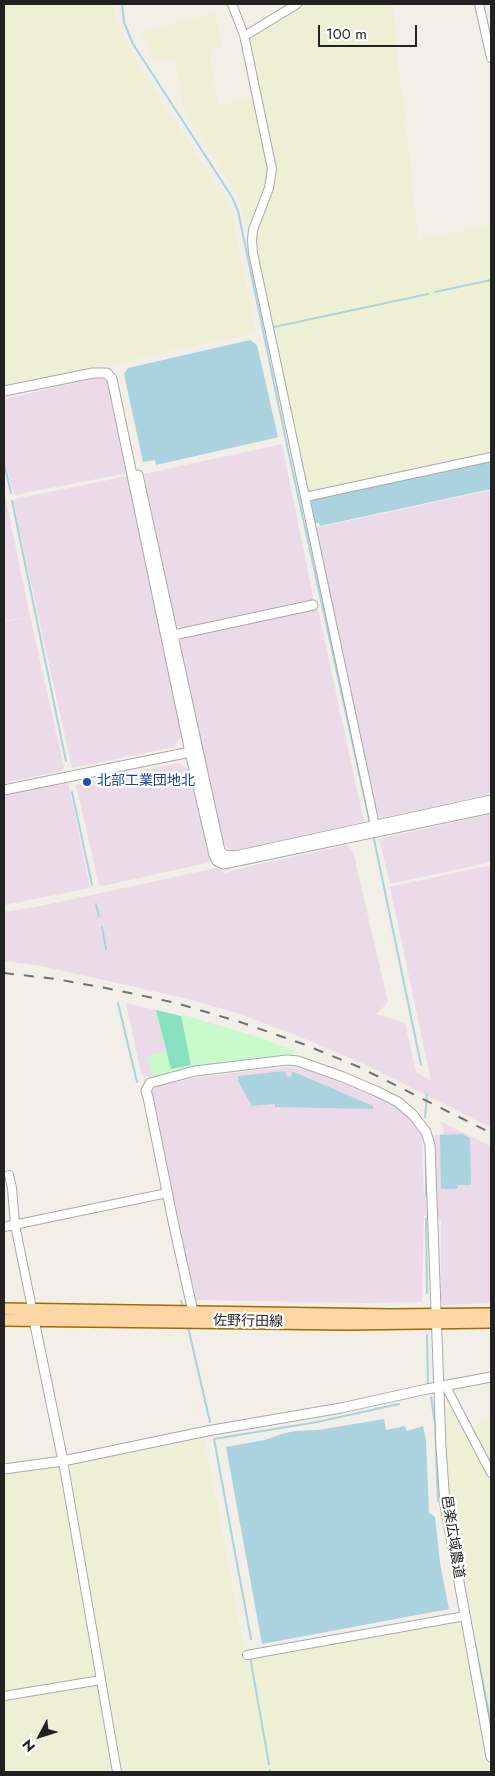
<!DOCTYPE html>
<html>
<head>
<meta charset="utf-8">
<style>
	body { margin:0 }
	#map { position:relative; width:495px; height:1776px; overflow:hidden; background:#f2efe9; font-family:Jost,sans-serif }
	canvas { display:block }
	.frame { position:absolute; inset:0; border:5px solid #222; pointer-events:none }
	.north { position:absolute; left:15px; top:1711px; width:50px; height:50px; -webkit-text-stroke:4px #fff; paint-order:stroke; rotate:230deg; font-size:14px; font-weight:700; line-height:20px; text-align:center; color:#222 }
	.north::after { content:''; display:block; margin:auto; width:18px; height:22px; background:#222; clip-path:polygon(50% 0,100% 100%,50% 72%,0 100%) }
	.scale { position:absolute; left:318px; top:25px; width:99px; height:22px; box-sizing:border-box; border:2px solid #222; border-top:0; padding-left:6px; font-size:15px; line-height:18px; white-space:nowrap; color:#222; -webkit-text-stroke:4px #fff; paint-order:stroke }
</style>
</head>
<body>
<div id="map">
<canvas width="495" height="1776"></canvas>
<div class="frame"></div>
<div class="north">N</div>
<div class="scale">100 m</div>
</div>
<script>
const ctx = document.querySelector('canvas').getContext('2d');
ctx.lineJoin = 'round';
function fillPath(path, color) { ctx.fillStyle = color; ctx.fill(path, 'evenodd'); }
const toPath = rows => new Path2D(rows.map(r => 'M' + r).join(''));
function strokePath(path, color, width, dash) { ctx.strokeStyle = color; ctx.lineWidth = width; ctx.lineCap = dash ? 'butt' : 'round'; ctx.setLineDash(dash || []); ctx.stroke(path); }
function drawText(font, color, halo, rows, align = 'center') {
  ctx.font = font + ' Jost,"Noto Sans JP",sans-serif'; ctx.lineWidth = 4.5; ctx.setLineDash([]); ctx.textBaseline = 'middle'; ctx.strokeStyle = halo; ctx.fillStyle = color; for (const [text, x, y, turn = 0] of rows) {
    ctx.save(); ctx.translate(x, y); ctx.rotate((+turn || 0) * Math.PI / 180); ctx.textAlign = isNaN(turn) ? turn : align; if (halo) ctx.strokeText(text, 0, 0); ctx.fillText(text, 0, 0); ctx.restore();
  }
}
fillPath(toPath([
	[100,377,108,381,128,473,14,495,4,458,4,399],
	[282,444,314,601,181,628,175,624,144,474],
	[128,476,182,736,174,747,72,768,13,501,15,499],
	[4,490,30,616,4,621],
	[491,490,491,794,383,818,377,814,315,528],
	[318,609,364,822,234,852,224,846,179,644,184,637],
	[30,616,64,768,61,771,4,783,4,622],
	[178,763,190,770,211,862,103,886,99,885,76,785],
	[68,781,90,888,4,905,4,795],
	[491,814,491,862,390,884,379,839],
	[347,845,353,851,388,1002,376,1014,405,1023,416,1072,431,1081,390,887,491,865,491,1128,366,1065,298,1036,240,1014,188,999,95,978,41,966,4,961,4,912,36,907,216,868,225,873,246,867],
	[126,1003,156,1010,166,1052,148,1056,153,1076,144,1077,141,1073],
	[288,1067,307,1070,352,1087,396,1107,415,1122,421,1132,424,1195,429,1195,430,1216,424,1216,422,1302,364,1303,196,1300,151,1093,156,1086,199,1077],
	[442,1122,491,1146,491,1303,443,1305,441,1300,441,1221,436,1215,433,1135,444,1134]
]), '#ebdbe8');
fillPath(toPath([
	[4,4,113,4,115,18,122,33,140,66,230,206,256,330,255,333,4,387],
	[301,4,393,4,399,64,398,67,406,121,403,125,406,128,418,233,416,237,419,240,491,224,491,453,311,491,307,489,255,246,256,231,275,179,275,174,248,44,250,36],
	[215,12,223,47,209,50,219,106,253,98,268,165,267,183,249,234,238,197,185,115,174,58,155,62,141,32],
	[448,1398,491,1482,491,1722,451,1497,448,1495,446,1439],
	[491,1418,491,1468,471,1429],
	[204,1437,246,1658,460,1621,488,1772,4,1772,4,1475,69,1465]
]), '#eef0d5');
fillPath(toPath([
	[156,1010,181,1016,184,1015,264,1039,295,1051,294,1054,279,1055,189,1067,153,1076,148,1056,166,1052]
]), '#c8facc');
fillPath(toPath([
	[156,1010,181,1016,191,1065,171,1069]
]), '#88e0be');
fillPath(toPath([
	[250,340,257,345,278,437,275,438,156,465,155,460,143,462,124,374,128,368],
	[491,460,491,489,320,526,319,523,315,523,311,503,314,499],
	[285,1071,287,1077,291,1076,292,1072,294,1072,373,1106,373,1109,275,1107,275,1104,252,1106,238,1081,238,1076],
	[462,1134,470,1138,471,1185,458,1185,457,1189,441,1189,440,1135],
	[384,1419,386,1430,405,1426,407,1431,423,1426,426,1440,429,1513,435,1517,440,1563,449,1609,262,1644,226,1447,265,1440,281,1434,295,1431,318,1430]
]), '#aad3df');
strokePath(toPath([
	[122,4,124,22,133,44,232,197,238,211,288,450,370,823],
	[435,292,491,280],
	[274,327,428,294],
	[4,463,11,493],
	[12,501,66,761],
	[72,792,92,885],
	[374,839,421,1065],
	[96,904,99,916],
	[102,927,106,949],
	[118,1003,137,1082],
	[425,1117,427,1094],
	[426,1162,426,1195],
	[426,1218,427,1293],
	[181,1301,183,1308],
	[188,1327,210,1422],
	[427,1335,428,1384],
	[431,1397,435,1424,438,1501],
	[450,1499,463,1579],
	[473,1633,491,1723],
	[251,1639,214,1439,317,1422,399,1404],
	[250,1657,269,1764],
	[270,1770,270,1772]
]), '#aad3df', 2);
const minor = toPath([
	[232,4,244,35,272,169,269,188,253,230,252,240,253,253,376,830],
	[479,4,491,58],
	[244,35,248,34,297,4],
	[305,497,491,457],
	[9,1175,12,1188,15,1225,33,1313],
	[4,1227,167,1193],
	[445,1385,491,1473],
	[63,1461,117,1772],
	[247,1655,465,1616],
	[4,1696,101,1680]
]);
const tertiary = toPath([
	[4,391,93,373,107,373,112,379,190,752,214,855,217,861,223,864,233,862,491,808],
	[138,475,220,851,224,855,235,856,491,800],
	[169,636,313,605],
	[4,790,195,751],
	[193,1312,173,1221,148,1097,146,1091,150,1083,195,1071,287,1060,298,1061,343,1077,376,1091,398,1102,413,1115,426,1132,430,1145,441,1447,445,1505,491,1757],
	[34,1320,63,1461],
	[4,1469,63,1461,207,1431,341,1408,427,1389,491,1377]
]);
const primary = toPath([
	[4,1309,390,1315,491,1314],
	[4,1320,348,1324,491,1322]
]);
strokePath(minor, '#a9a9a9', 10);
strokePath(tertiary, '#a9a9a9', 11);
strokePath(primary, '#a06b00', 14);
strokePath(minor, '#fff', 8);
strokePath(tertiary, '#fff', 9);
strokePath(primary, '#fcd6a4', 11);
strokePath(toPath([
	[4,973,56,979,116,990,176,1003,240,1022,303,1044,359,1067,491,1133]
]), '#707070', 2, [10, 10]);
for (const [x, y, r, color] of [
	[87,782,5,"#1a4fb4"]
]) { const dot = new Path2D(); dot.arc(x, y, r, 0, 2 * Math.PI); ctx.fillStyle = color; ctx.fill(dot); strokePath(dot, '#fff', 2); }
drawText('14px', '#164399', '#fff', [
	["北部工業団地北",97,782]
], 'left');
drawText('14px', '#222', '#fff', [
	["佐野行田線",248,1322,1],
	["邑楽広域農道",452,1537,81]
]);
</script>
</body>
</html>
